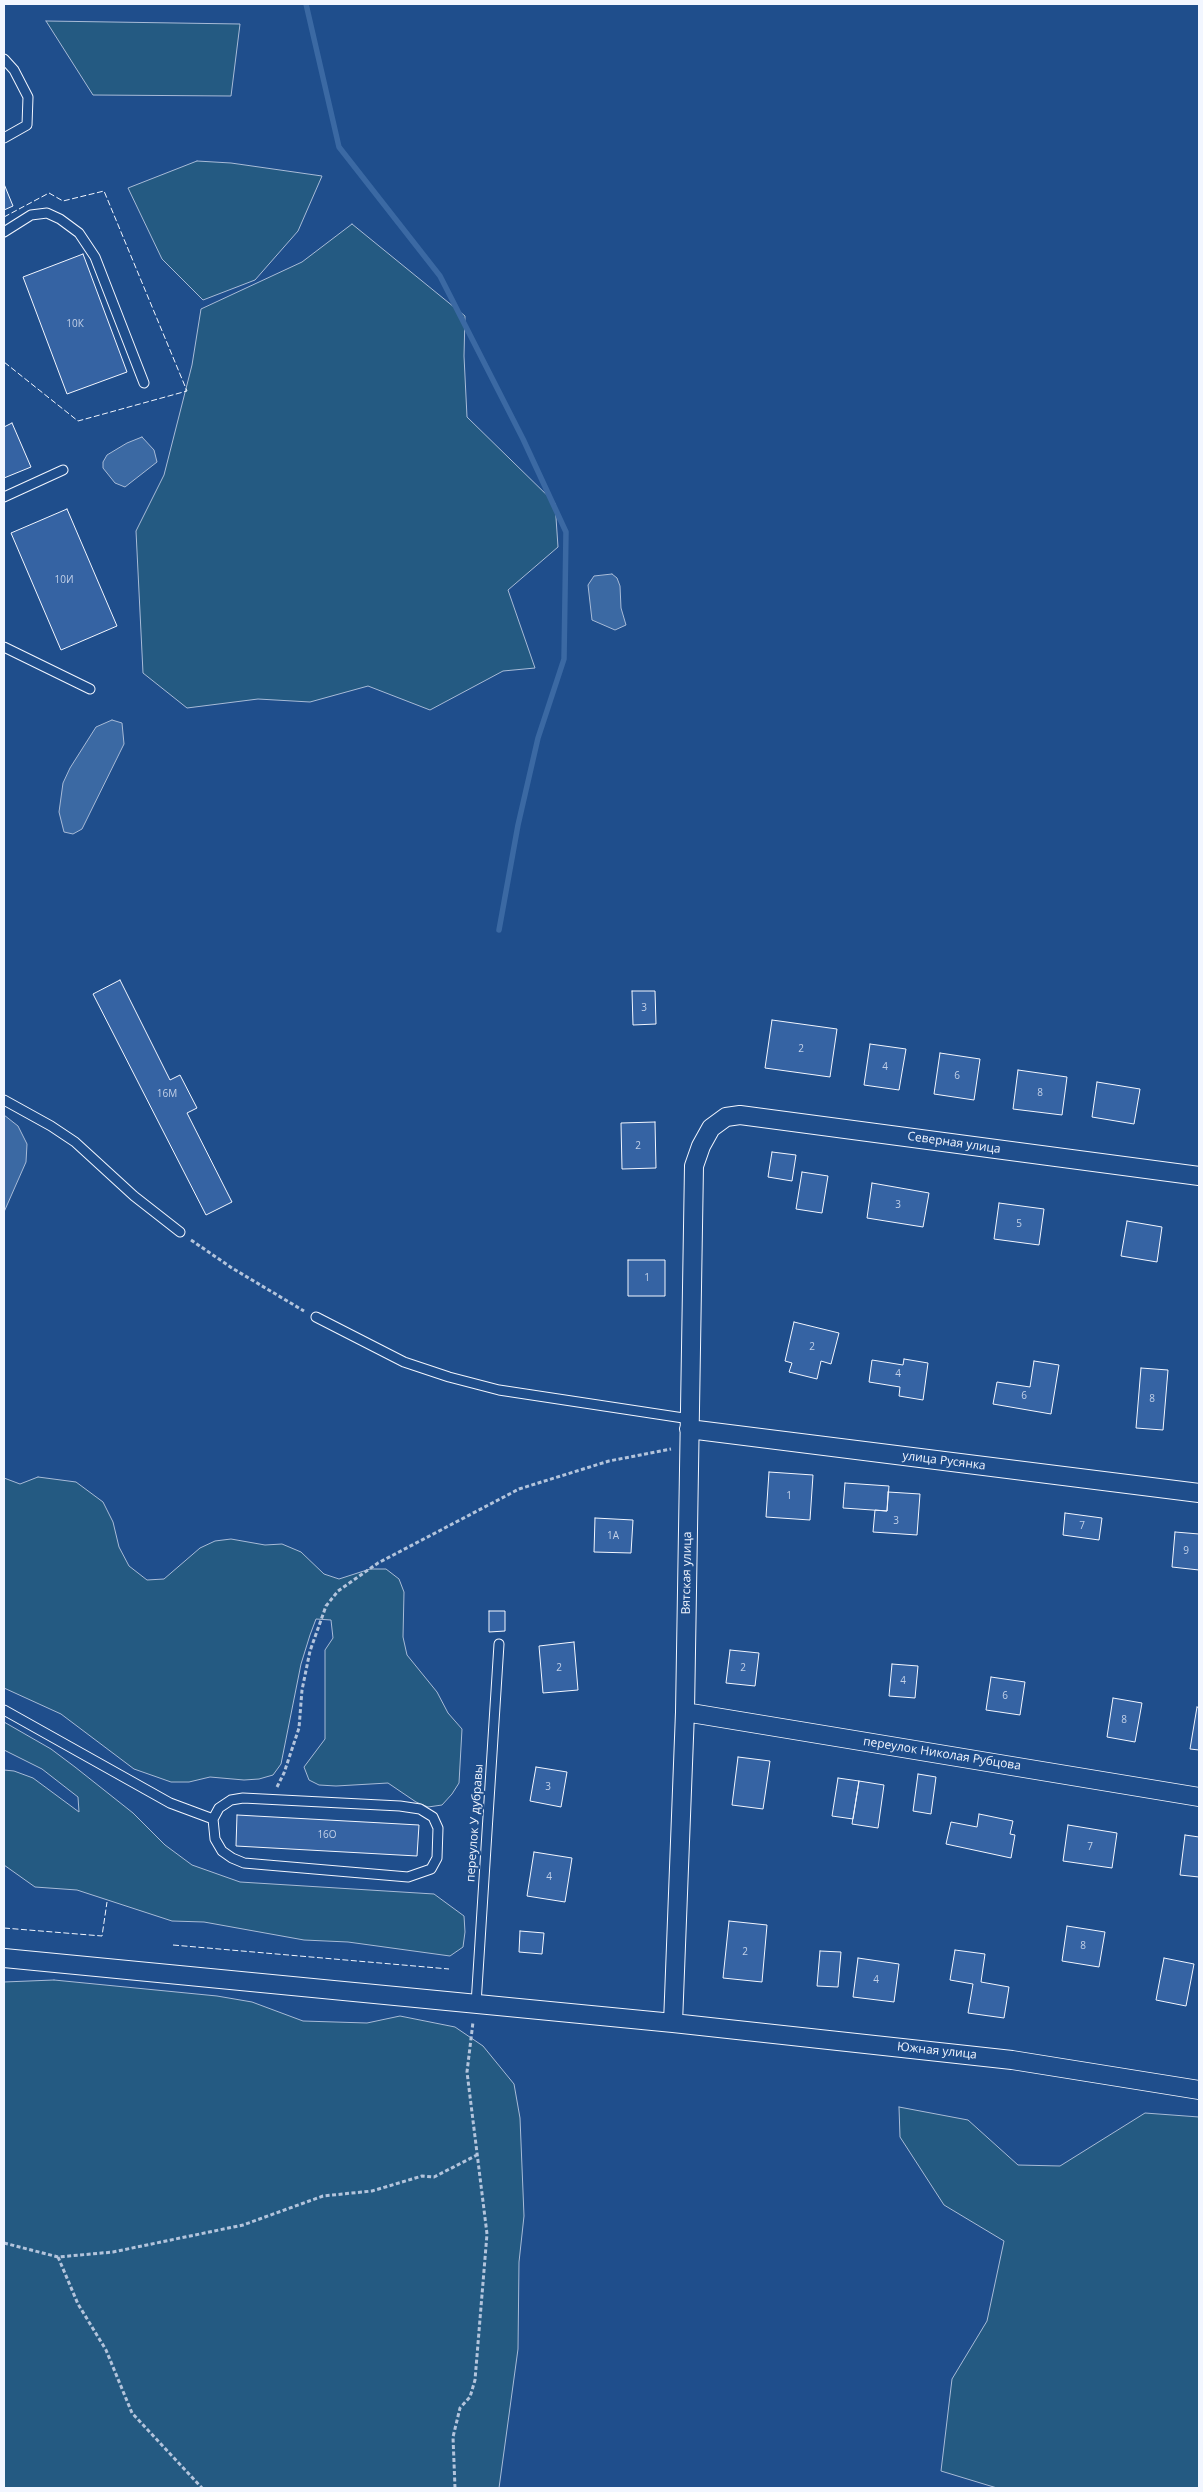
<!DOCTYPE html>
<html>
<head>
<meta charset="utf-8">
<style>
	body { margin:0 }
	#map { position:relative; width:1203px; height:2492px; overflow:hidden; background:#1f4e8c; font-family:"Open Sans",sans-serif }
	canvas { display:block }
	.frame { position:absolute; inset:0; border:5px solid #f2f6ff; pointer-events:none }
</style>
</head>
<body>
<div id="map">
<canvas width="1203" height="2492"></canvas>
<div class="frame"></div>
</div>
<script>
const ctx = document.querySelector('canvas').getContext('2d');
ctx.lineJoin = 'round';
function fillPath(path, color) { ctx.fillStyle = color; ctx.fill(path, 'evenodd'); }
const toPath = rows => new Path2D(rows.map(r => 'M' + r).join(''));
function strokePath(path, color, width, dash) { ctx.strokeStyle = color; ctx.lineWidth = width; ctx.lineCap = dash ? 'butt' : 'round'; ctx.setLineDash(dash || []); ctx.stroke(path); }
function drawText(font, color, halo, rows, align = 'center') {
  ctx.font = font + ' "Open Sans",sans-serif'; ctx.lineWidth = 4; ctx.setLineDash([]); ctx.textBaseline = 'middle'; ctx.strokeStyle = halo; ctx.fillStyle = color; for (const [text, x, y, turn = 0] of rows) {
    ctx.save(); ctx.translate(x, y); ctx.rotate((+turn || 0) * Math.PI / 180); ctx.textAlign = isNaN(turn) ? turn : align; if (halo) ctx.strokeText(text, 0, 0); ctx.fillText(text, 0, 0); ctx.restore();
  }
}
const green = toPath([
	[46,21,240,24,231,96,93,95,46,21],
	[197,161,231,163,322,176,298,231,255,280,203,300,162,259,128,188,197,161],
	[352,224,465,316,464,356,467,417,555,503,558,547,508,590,535,668,503,671,430,710,368,686,310,702,258,699,187,708,143,673,136,531,164,475,192,365,201,309,302,262,352,224],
	[38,1477,76,1482,103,1502,113,1522,119,1547,129,1566,147,1580,164,1579,200,1548,215,1541,231,1539,265,1545,282,1544,301,1552,324,1574,339,1579,370,1569,386,1569,399,1579,404,1592,403,1637,407,1655,437,1692,448,1713,462,1729,459,1783,452,1794,442,1805,428,1807,416,1802,388,1783,336,1786,319,1785,309,1780,304,1767,325,1739,325,1650,333,1638,331,1620,316,1619,310,1635,301,1664,281,1764,273,1775,259,1779,244,1780,210,1777,189,1782,171,1782,154,1776,134,1769,61,1714,4,1688,4,1478,20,1484,38,1477],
	[4,1722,51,1749,75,1767,133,1813,165,1845,192,1865,240,1882,434,1894,464,1916,465,1932,463,1947,450,1956,348,1942,304,1940,204,1922,172,1921,77,1890,35,1887,4,1865,4,1770,14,1771,33,1778,79,1812,78,1797,42,1769,4,1750,4,1722],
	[54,1980,217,1996,252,2002,303,2021,367,2023,400,2016,455,2027,483,2046,514,2084,520,2118,524,2216,519,2262,518,2349,499,2488,4,2488,4,1982,54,1980],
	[899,2107,968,2120,1018,2165,1060,2166,1145,2113,1199,2117,1199,2488,997,2488,941,2471,952,2379,987,2321,1004,2241,944,2205,900,2137,899,2107]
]);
fillPath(green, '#245a82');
strokePath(green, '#a8bbd7', 1);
const water = toPath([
	[142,437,154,450,157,462,125,487,115,483,103,468,103,462,107,455,127,443,142,437],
	[612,574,617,578,620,586,621,608,626,625,615,630,592,620,588,585,594,576,612,574],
	[112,720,122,723,124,744,82,829,73,834,64,832,59,812,63,783,70,768,96,727,112,720],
	[4,1115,18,1126,27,1144,26,1162,4,1212,4,1115]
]);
fillPath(water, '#3b69a3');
strokePath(water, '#a8bbd7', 1);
strokePath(toPath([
	[306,4,339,147,440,276,523,439,566,532,564,659,538,738,518,825,499,930]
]), '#3b69a3', 5.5);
const building = toPath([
	[4,184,13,206,4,210,4,184],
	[83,254,127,372,67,394,23,277,83,254],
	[12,423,31,467,4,478,4,427,12,423],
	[67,509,117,626,61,650,11,533,67,509],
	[120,980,170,1080,180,1075,197,1108,187,1113,232,1202,206,1215,93,994,120,980],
	[632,991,655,991,656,1024,633,1025,632,991],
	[772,1020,837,1029,830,1077,765,1068,772,1020],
	[870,1044,906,1049,899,1090,864,1085,870,1044],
	[940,1053,980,1059,974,1100,934,1094,940,1053],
	[1018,1070,1067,1077,1062,1115,1013,1109,1018,1070],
	[1097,1082,1140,1089,1134,1124,1092,1117,1097,1082],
	[655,1122,656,1168,622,1169,621,1123,655,1122],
	[772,1152,796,1155,792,1181,768,1177,772,1152],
	[802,1172,828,1176,822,1213,796,1209,802,1172],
	[872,1183,929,1193,923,1227,867,1218,872,1183],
	[999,1203,1044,1209,1039,1245,994,1239,999,1203],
	[1127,1221,1162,1227,1157,1262,1121,1256,1127,1221],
	[628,1260,665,1260,665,1296,628,1296,628,1260],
	[794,1322,839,1333,831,1364,821,1361,817,1379,789,1372,792,1363,785,1361,794,1322],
	[904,1359,928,1363,923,1400,899,1396,900,1387,869,1382,872,1360,903,1365,904,1359],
	[1034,1361,1059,1365,1051,1414,993,1404,997,1382,1030,1387,1034,1361],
	[1141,1368,1168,1370,1163,1430,1136,1428,1141,1368],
	[769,1472,813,1475,810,1520,766,1517,769,1472],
	[845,1483,889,1486,887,1511,843,1508,845,1483],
	[888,1492,920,1494,917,1535,873,1532,875,1510,887,1511,888,1492],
	[1065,1513,1102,1518,1099,1540,1063,1535,1065,1513],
	[595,1518,633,1520,631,1553,594,1552,595,1518],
	[1175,1532,1199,1534,1199,1570,1172,1567,1175,1532],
	[489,1611,505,1611,505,1631,489,1632,489,1611],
	[574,1642,578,1690,543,1693,539,1646,574,1642],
	[730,1650,759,1653,755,1686,726,1683,730,1650],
	[892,1664,918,1666,915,1698,889,1696,892,1664],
	[991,1677,1025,1682,1020,1715,986,1710,991,1677],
	[1113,1698,1142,1703,1135,1742,1107,1737,1113,1698],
	[1197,1707,1199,1708,1199,1750,1190,1749,1197,1707],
	[738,1757,770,1761,763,1809,732,1805,738,1757],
	[536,1767,567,1772,561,1807,530,1801,536,1767],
	[918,1774,936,1777,931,1814,913,1811,918,1774],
	[838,1778,859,1781,853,1819,832,1816,838,1778],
	[859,1781,884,1785,878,1828,852,1824,859,1781],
	[979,1814,1013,1821,1010,1834,1015,1835,1011,1858,946,1844,951,1822,977,1827,979,1814],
	[237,1815,419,1825,417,1856,236,1846,237,1815],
	[1068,1825,1117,1833,1112,1868,1063,1861,1068,1825],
	[1185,1835,1199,1837,1199,1877,1180,1875,1185,1835],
	[534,1852,572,1858,565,1902,527,1896,534,1852],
	[729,1921,767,1925,762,1982,723,1978,729,1921],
	[1067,1926,1105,1932,1099,1967,1062,1961,1067,1926],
	[520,1931,544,1933,542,1954,519,1952,520,1931],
	[955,1950,985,1954,981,1982,1009,1987,1004,2018,968,2013,973,1984,950,1980,955,1950],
	[820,1951,841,1952,838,1987,817,1986,820,1951],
	[858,1958,899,1964,894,2002,853,1997,858,1958],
	[1164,1958,1194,1964,1186,2006,1156,2000,1164,1958]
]);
fillPath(building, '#3563a3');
strokePath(building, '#f2f6ff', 1);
const lane = toPath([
	[4,59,14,70,28,97,27,125,4,138],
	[4,232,31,215,47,213,60,219,79,233,95,257,144,383],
	[4,497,63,470],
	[4,647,90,689],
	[4,1100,51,1126,75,1142,134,1196,180,1232],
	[316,1317,404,1362,449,1377,499,1390,690,1419],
	[4,1710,170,1803,213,1819],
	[243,1798,400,1806,420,1809,433,1817,438,1828,437,1858,431,1869,408,1877,244,1863,232,1858,222,1851,215,1839,213,1819,219,1808,231,1800,243,1798],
	[476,2004,499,1644]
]);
const street = toPath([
	[689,1429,1199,1493],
	[685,1712,1199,1797],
	[4,1958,673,2023,1012,2060,1199,2090],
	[673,2023,685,1712,694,1166,701,1146,711,1128,726,1117,740,1115,1199,1176]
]);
strokePath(lane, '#f2f6ff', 11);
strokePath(street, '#f2f6ff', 20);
strokePath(toPath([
	[191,1240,232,1268,304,1311],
	[277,1787,284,1773,299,1728,302,1690,310,1651,326,1606,338,1591,378,1563,519,1489,609,1461,671,1449],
	[4,2243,58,2257,113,2252,243,2225,323,2196,372,2191,422,2176,434,2177,477,2155],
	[58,2257,78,2304,106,2350,132,2413,202,2488],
	[455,2488,453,2437,460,2408,470,2397,475,2380,487,2234,467,2072,473,2022]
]), '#b3c4dc', 3, [4, 2.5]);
strokePath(lane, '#1f4e8c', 9);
strokePath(street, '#1f4e8c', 18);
strokePath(toPath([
	[4,217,49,193,63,201,104,191,187,391,78,421,4,362],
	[4,1928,102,1936,107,1902],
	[173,1945,449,1969]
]), '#f2f6ff', 1, [6, 2.5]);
drawText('10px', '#c3d1e8', null, [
	["10К",75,324],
	["10И",64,580],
	["3",644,1008],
	["2",801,1049],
	["4",885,1067],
	["6",957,1076],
	["8",1040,1093],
	["16М",167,1094],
	["2",638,1146],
	["3",898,1205],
	["5",1019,1224],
	["1",647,1278],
	["2",812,1347],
	["4",898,1374],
	["6",1024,1396],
	["8",1152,1399],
	["1",789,1496],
	["3",896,1521],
	["7",1082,1526],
	["1А",613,1536],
	["9",1186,1551],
	["2",559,1668],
	["2",743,1668],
	["4",903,1681],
	["6",1005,1696],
	["8",1124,1720],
	["3",548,1787],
	["16О",327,1835],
	["7",1090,1847],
	["4",549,1877],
	["8",1083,1946],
	["2",745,1952],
	["4",876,1980]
]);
drawText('12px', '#f2f6ff', '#1f4e8c', [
	["Северная улица",954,1143,8],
	["улица Русянка",944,1461,7],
	["Вятская улица",687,1573,-89],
	["переулок Николая Рубцова",942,1754,9],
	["переулок У дубравы",475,1823,-86],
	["Южная улица",937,2051,6]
]);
</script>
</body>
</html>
